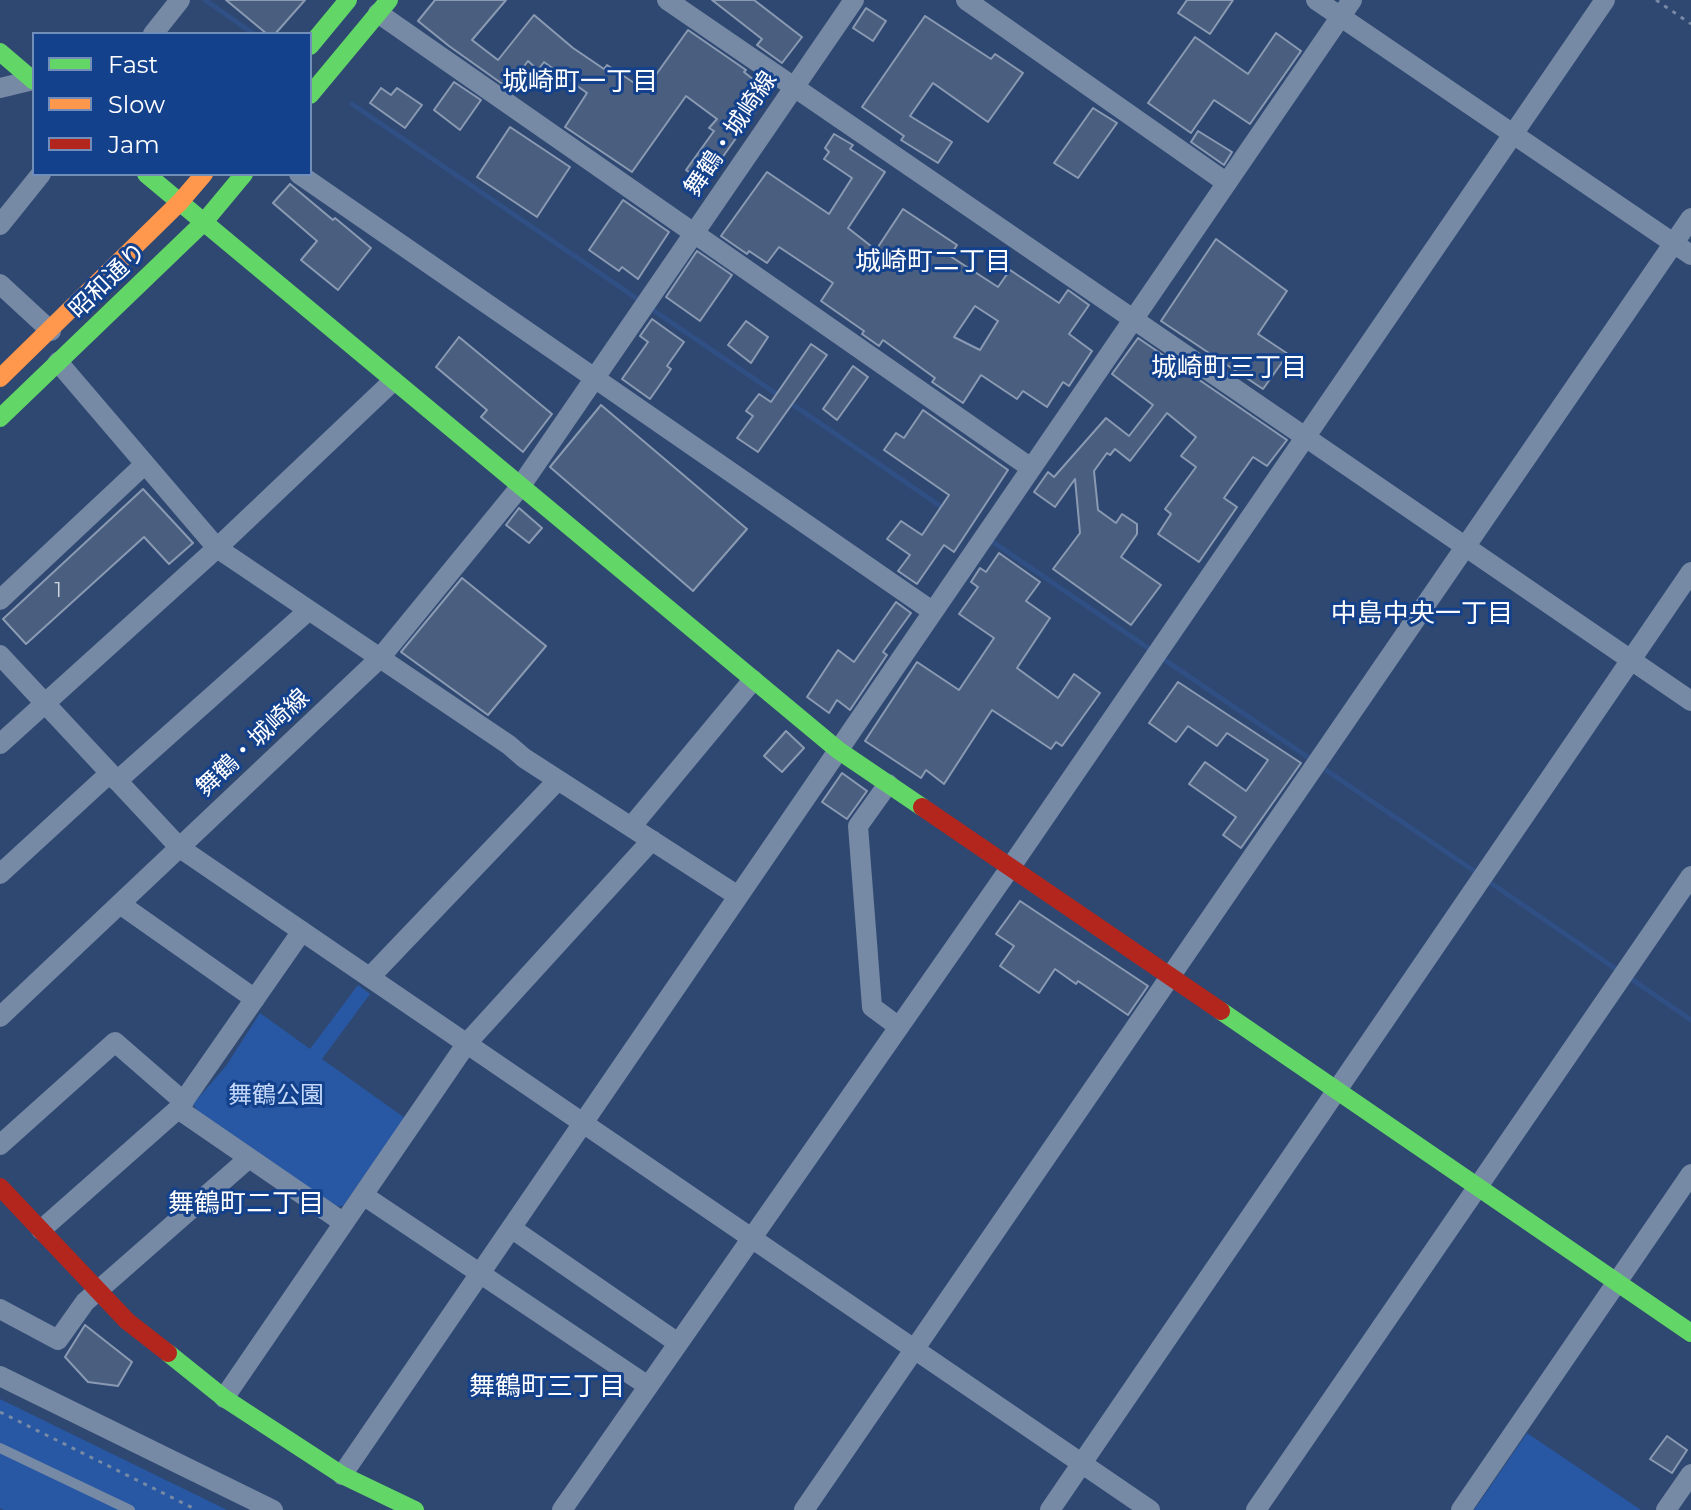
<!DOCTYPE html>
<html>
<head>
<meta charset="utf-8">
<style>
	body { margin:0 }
	#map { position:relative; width:1691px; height:1510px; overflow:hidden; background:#2f4871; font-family:Montserrat,sans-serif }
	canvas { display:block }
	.legend { position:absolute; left:32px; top:32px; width:280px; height:144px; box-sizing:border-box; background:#14418c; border:2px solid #728dba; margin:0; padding:10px 14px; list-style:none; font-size:24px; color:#fff }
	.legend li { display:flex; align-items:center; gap:16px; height:40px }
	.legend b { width:40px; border:2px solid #728dba }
</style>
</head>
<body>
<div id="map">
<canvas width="1691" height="1510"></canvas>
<ul class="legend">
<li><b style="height:10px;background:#63d668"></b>Fast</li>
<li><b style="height:10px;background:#ff974d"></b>Slow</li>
<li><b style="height:10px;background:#b3261e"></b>Jam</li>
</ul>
</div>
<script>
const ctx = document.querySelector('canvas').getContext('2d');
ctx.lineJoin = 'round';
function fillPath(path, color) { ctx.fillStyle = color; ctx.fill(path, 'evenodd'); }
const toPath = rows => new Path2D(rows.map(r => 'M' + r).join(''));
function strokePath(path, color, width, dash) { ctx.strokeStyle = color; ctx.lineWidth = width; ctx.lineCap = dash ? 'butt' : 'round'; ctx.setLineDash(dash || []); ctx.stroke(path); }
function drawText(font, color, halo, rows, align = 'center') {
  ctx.font = font + ' Montserrat,"Noto Sans JP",sans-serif'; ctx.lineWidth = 6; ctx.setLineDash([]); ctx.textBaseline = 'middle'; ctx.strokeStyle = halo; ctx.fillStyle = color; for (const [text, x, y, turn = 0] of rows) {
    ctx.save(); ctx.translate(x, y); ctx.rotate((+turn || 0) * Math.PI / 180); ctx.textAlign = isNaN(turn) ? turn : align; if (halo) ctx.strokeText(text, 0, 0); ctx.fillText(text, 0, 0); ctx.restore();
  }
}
fillPath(toPath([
	[358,985,370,994,322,1059,405,1118,343,1206,335,1206,198,1112,193,1104,226,1066,260,1013,310,1049],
	[0,1399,227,1510,4,1510,0,1508],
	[1527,1433,1641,1510,1474,1510]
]), '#2858a3');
strokePath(toPath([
	[205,0,254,34],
	[352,104,642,302],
	[650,308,781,397],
	[789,402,946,510],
	[990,540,1154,652],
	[1162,658,1312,760],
	[1320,766,1477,873],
	[1485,879,1619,971],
	[1627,976,1691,1020]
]), '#2f4f85', 5);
const building = toPath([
	[226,0,305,0,275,34,267,34,226,0],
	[435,0,506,0,472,40,498,60,534,15,573,48,604,69,607,65,645,90,688,30,746,70,744,72,769,92,704,183,686,170,714,131,709,128,717,119,686,96,632,172,565,127,587,93,544,62,538,70,528,61,508,88,449,46,418,21,435,0],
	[712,0,754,0,802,37,782,63,757,45,762,39,712,0],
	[1187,0,1233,0,1210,34,1178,13,1187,0],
	[866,8,886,21,873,41,853,28,866,8],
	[925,16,991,59,995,54,1023,73,988,122,933,83,910,116,952,142,938,163,901,140,904,136,862,107,925,16],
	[1276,33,1301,51,1250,124,1214,100,1191,133,1148,103,1195,37,1248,74,1276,33],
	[454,82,481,100,460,130,434,110,454,82],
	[381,88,391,95,397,88,422,105,405,128,370,103,381,88],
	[1093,108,1117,123,1078,178,1054,163,1093,108],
	[510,127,570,167,537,217,477,177,510,127],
	[1198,131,1232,152,1224,165,1191,142,1198,131],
	[834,134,853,145,850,149,885,172,848,228,876,250,903,209,957,245,950,256,998,287,1010,270,1059,303,1068,290,1089,305,1069,334,1092,351,1069,386,1063,382,1047,407,1023,391,1017,399,981,375,963,403,932,382,935,378,883,340,879,346,862,334,864,331,821,301,833,283,779,247,767,263,749,251,747,254,721,236,767,172,829,214,852,178,824,159,829,152,825,148,834,134],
	[975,306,998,321,980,350,954,337,975,306],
	[290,184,333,220,335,218,371,248,338,290,301,260,317,241,273,203,290,184],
	[623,200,669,232,638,279,622,267,619,271,589,250,623,200],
	[1216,239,1287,291,1258,334,1288,354,1263,389,1161,321,1216,239],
	[697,251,732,275,700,321,666,297,697,251],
	[652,319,684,342,667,366,671,369,650,399,622,379,648,342,640,336,652,319],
	[746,321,768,337,751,363,728,345,746,321],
	[459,337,552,414,523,452,481,417,487,410,436,367,459,337],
	[1138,338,1287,440,1267,466,1253,457,1224,498,1237,507,1199,562,1158,534,1171,514,1165,509,1196,467,1181,456,1196,437,1167,413,1130,461,1115,449,1110,455,1107,453,1094,471,1098,510,1116,523,1122,514,1137,524,1137,534,1121,557,1161,585,1131,625,1053,569,1080,533,1075,479,1055,507,1034,492,1048,472,1054,477,1106,418,1129,436,1153,405,1112,374,1138,338],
	[811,344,827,355,758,452,737,438,753,416,746,411,759,394,771,402,811,344],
	[853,366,868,377,837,420,823,409,853,366],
	[601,405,747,529,693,591,550,467,601,405],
	[923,410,1008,470,954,552,944,545,917,584,898,571,910,555,887,539,901,521,922,535,949,495,884,450,896,433,904,438,923,410],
	[143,489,193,543,169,564,144,537,26,644,3,619,143,489],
	[519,508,542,528,529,543,506,525,519,508],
	[999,553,1040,582,1026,601,1050,618,1017,668,1058,698,1074,674,1100,693,1062,746,1056,742,1051,749,992,710,944,784,926,770,921,778,865,741,917,662,959,690,994,638,959,614,978,587,971,582,980,568,986,572,999,553],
	[462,578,546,646,488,715,401,652,462,578],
	[896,602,911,613,883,652,887,655,850,710,837,700,829,713,807,697,838,650,854,662,896,602],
	[1178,682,1301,763,1241,848,1223,835,1236,817,1189,784,1205,762,1246,791,1268,760,1227,733,1217,746,1188,726,1176,742,1149,723,1178,682],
	[786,731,804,748,782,772,764,756,786,731],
	[842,773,867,791,847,819,822,802,842,773],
	[1020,901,1148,986,1128,1015,1078,981,1076,984,1055,969,1039,993,1000,966,1014,946,996,934,1020,901],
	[85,1325,132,1362,118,1386,88,1382,65,1357,85,1325],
	[1667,1436,1687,1450,1672,1473,1650,1459,1667,1436]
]);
fillPath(building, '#4a5f7f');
strokePath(building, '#8b9ab3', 2);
strokePath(toPath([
	[1656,0,1691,24],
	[0,1412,197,1510]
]), '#7689a5', 3, [4, 6]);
strokePath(toPath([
	[0,1448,130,1510]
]), '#7689a5', 10);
strokePath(toPath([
	[667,0,1691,701],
	[966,0,1227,183],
	[1316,0,1691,255],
	[378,13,1031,468],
	[153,34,180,0],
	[0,88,33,80],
	[299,174,932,611],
	[0,225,41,174],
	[0,284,51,331],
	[58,362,217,548,509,745,524,758,738,896],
	[0,600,145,464],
	[0,655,180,848,1150,1510],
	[0,744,217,548,393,381],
	[117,781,309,610],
	[888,784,858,826,872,1007,899,1027],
	[631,827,753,680],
	[0,874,110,773],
	[120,904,255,999],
	[370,977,558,780],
	[0,1017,380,658,520,487,854,0],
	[178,1109,344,1223],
	[0,1145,115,1042,184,1102],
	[363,1195,648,1386],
	[511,1228,678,1343],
	[41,1230,178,1109,302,931],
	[0,1309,58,1340,85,1302,249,1158],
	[0,1376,273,1510],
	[224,1398,467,1043,652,840],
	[342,1475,1352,0],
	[562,1510,1010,868,1605,0],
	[804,1510,1691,218],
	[1050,1510,1691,572],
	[1256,1510,1691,876],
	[1461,1510,1691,1174],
	[1666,1510,1691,1474]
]), '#7689a5', 20);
strokePath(toPath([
	[310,46,348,0],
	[0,52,34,81],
	[310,95,389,0],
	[146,174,838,750,922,807],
	[0,418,204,222,244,174],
	[1221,1011,1691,1333],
	[168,1353,224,1398,342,1475,415,1510]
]), '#63d668', 18);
strokePath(toPath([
	[0,378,180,202,204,174]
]), '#ff974d', 18);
strokePath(toPath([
	[922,807,1221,1011],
	[0,1187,127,1321,168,1353]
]), '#b3261e', 18);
drawText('20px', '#d2d7df', null, [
	["1",58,591]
]);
drawText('24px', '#fff', '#14418c', [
	["舞鶴・城崎線",731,134,-56],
	["昭和通り",108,281,-44],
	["舞鶴・城崎線",253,743,-43]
]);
drawText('24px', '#c4d9fb', '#14418c', [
	["舞鶴公園",276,1096]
]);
drawText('26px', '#fff', '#14418c', [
	["城崎町一丁目",580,82],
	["城崎町二丁目",933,262],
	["城崎町三丁目",1229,368],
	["中島中央一丁目",1422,614],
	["舞鶴町二丁目",246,1204],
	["舞鶴町三丁目",547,1387]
]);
</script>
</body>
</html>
